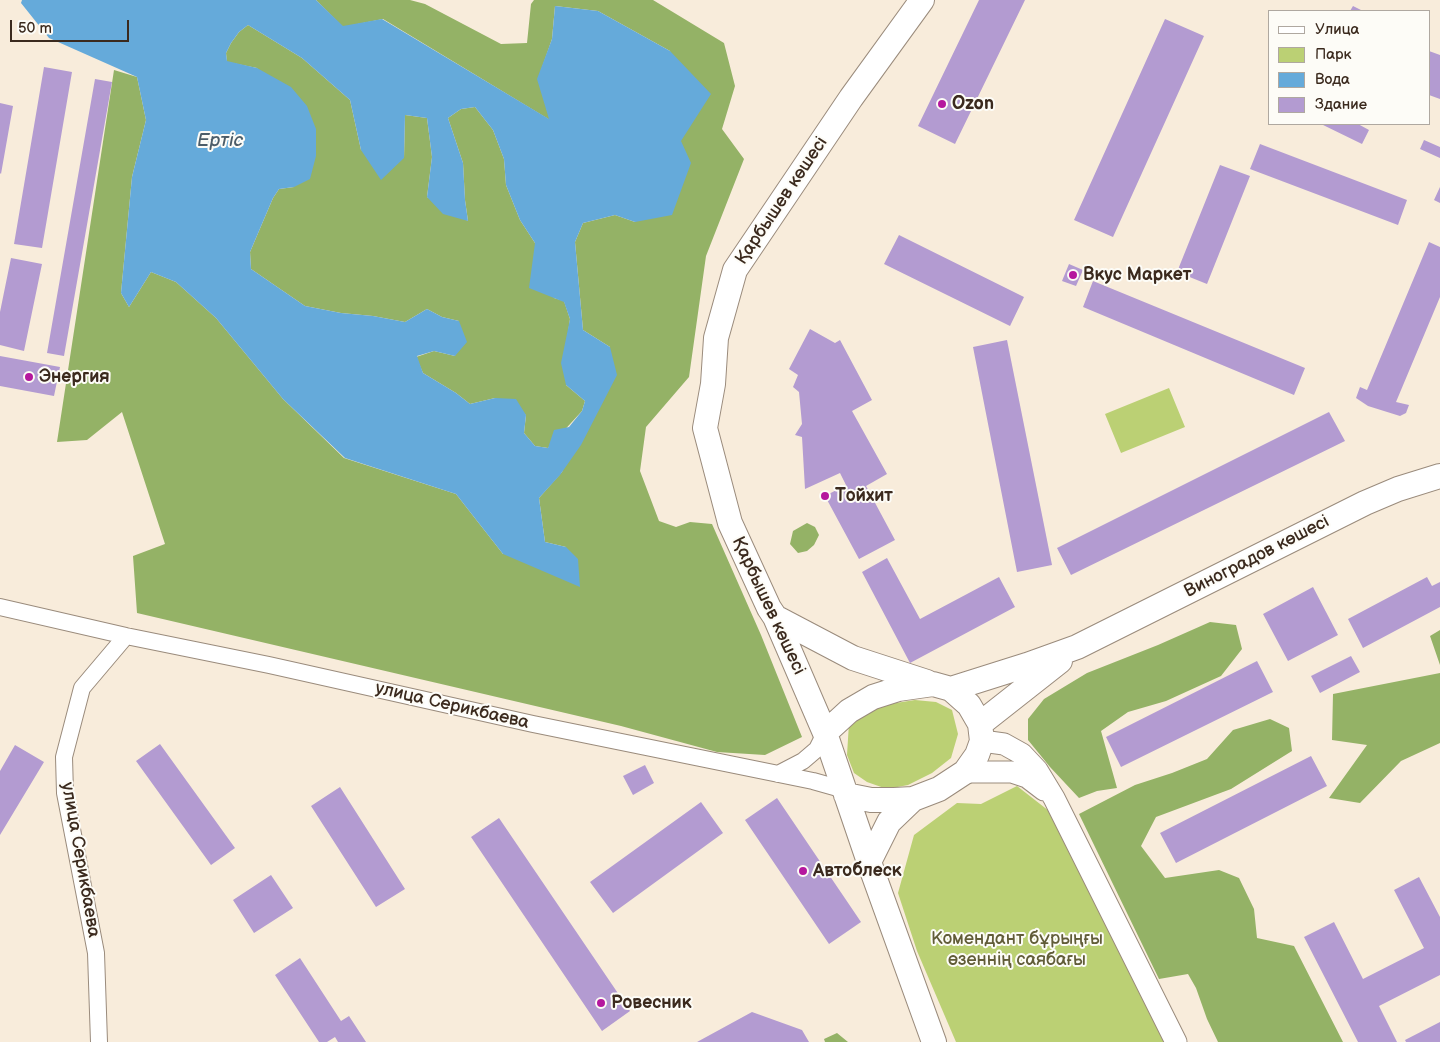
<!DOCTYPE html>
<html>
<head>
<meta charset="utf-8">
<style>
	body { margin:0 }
	#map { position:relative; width:1440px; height:1042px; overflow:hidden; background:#f8ecdb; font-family:"Balsamiq Sans",sans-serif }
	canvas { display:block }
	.legend { position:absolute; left:1268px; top:10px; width:162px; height:115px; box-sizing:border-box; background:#fdfcf7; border:1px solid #afa8a0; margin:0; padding:6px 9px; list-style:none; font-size:15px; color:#3b2a1e }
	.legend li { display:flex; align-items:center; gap:10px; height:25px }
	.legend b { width:25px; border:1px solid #afa8a0 }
	.scale { position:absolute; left:10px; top:20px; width:119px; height:22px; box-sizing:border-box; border:2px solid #3b2a1e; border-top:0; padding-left:6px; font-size:15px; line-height:18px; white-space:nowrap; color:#3b2a1e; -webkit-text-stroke:4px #fdfcf7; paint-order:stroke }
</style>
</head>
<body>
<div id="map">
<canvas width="1440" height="1042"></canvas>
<ul class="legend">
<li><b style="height:6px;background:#fff"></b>Улица</li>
<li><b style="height:14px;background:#bbd074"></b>Парк</li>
<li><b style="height:14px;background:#65aada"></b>Вода</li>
<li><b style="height:14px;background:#b39bd1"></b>Здание</li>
</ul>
<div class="scale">50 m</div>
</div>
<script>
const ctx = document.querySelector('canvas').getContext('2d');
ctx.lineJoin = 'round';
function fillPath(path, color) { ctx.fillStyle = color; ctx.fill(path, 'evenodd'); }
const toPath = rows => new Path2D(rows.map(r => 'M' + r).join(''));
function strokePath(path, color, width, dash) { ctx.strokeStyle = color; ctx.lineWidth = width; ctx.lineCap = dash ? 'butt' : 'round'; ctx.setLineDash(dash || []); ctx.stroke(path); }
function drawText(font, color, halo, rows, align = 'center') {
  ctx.font = font + ' "Balsamiq Sans",sans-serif'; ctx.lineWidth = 4; ctx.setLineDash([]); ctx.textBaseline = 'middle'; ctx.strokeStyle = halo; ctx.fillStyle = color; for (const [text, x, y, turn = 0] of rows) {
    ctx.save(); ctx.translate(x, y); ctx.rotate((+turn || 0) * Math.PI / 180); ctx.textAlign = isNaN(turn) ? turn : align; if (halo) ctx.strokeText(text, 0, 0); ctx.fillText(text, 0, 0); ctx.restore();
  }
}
fillPath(toPath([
	[1169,388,1185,427,1121,453,1105,414],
	[915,700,936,702,952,710,958,734,951,758,932,773,908,785,887,789,867,782,854,773,847,755,849,723,877,706],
	[1017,786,1049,811,1166,1042,956,1042,917,951,898,893,914,835,957,803,981,804]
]), '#bbd074');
fillPath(toPath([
	[316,0,410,0,425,4,501,44,527,43,531,4,534,0,653,0,724,43,735,86,722,129,744,159,706,256,689,377,646,427,640,471,659,521,676,527,690,522,712,524,761,635,802,737,765,755,717,752,621,726,137,613,133,556,165,544,122,412,87,440,57,442,114,70,137,77,146,120,132,177,121,293,129,307,151,272,176,282,216,318,283,399,344,458,456,494,503,554,566,547,545,542,539,498,562,472,610,347,583,330,575,242,583,223,615,215,635,222,681,141,670,51,598,11,555,6,552,39,538,79,550,120,383,19,343,27],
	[248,25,302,58,350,100,361,150,404,158,405,115,427,118,432,157,427,197,468,221,465,200,463,163,448,118,461,109,475,107,493,130,504,159,506,185,520,220,535,243,554,298,564,301,570,319,567,339,566,385,585,401,582,411,548,448,535,446,524,433,526,415,495,398,470,404,456,393,423,373,416,357,434,351,455,356,459,321,442,317,427,309,405,322,373,316,341,313,305,306,251,269,250,252,273,198,279,189,294,187,257,68,227,62,226,53,231,43,239,32],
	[807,523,815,527,819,535,814,545,807,551,798,553,790,544,793,531],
	[1210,622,1236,625,1242,649,1221,676,1166,701,1128,712,1101,731,1117,788,1097,791,1079,798,1050,767,1028,740,1028,719,1044,699,1087,673,1158,645],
	[1440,630,1440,665,1430,636],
	[1440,673,1440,743,1401,761,1360,803,1329,798,1367,745,1332,740,1333,694],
	[1270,719,1289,728,1292,751,1231,789,1156,817,1141,846,1165,878,1219,870,1239,878,1254,909,1257,938,1294,946,1343,1042,1218,1042,1207,1019,1196,988,1188,974,1159,979,1079,814,1135,785,1172,773,1207,759,1233,730],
	[837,1033,848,1042,825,1042,824,1039]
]), '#94b266');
fillPath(toPath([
	[22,0,316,0,343,26,382,19,549,119,537,79,552,39,555,6,598,11,670,51,711,94,681,141,691,163,672,215,635,222,615,215,583,223,575,242,583,330,610,347,617,375,581,445,560,475,539,498,545,542,566,547,578,559,580,587,503,554,456,494,345,458,283,399,216,318,176,282,151,272,129,307,121,293,132,177,146,120,137,77,49,38,21,3],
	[248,25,302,58,350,100,361,150,381,180,404,158,405,115,427,118,432,157,427,197,443,214,468,221,465,200,463,163,448,118,461,109,475,107,493,130,504,159,506,185,520,220,535,243,529,288,564,302,570,319,561,363,566,385,585,401,582,411,569,427,554,430,548,448,535,446,524,433,526,415,516,399,495,398,470,404,456,393,423,373,417,356,434,351,455,356,467,342,459,321,442,317,427,309,405,322,373,316,341,313,305,306,251,269,250,252,273,198,279,189,294,187,310,179,316,156,316,129,307,106,291,87,257,68,227,61,226,53,231,43,239,32]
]), '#65aada');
fillPath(toPath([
	[979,0,1025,0,955,144,918,126],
	[1353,6,1363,11,1350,11],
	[1165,19,1204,36,1113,237,1074,220],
	[1429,51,1440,55,1440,99,1429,95],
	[44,67,72,72,42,248,14,244],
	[95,79,112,82,64,356,47,353],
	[0,103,13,106,1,174,0,173],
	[1321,124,1358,124,1369,130,1362,144],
	[1424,140,1440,147,1440,158,1420,149],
	[1260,144,1407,200,1398,225,1250,169],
	[1220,165,1250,176,1207,284,1177,272],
	[1440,187,1440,203,1434,200],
	[899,235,1024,297,1010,326,884,264],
	[1429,242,1440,247,1440,297,1396,402,1409,405,1406,413,1400,416,1368,406,1356,398,1360,387,1367,390],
	[11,258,42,264,24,351,0,345,0,312],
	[1069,264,1083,270,1076,286,1062,281],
	[1093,281,1305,368,1294,395,1083,307],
	[810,329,835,343,840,340,872,400,852,411,887,474,866,486,895,540,859,559,825,496,846,485,840,473,805,489,802,437,795,435,802,424,799,392,793,387,798,375,789,369],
	[1007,340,1052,565,1017,572,973,347],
	[0,356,60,367,54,396,0,386],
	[1329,412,1345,441,1071,575,1057,548],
	[887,558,920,619,999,577,1015,607,910,663,862,572],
	[1427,577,1432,586,1440,582,1440,607,1363,648,1348,619],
	[1313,587,1338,635,1288,661,1263,614],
	[1351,656,1360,672,1320,693,1311,676],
	[1257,661,1273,692,1121,767,1106,737],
	[160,744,235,848,211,865,136,761],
	[15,745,44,762,0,835,0,771],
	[1311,756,1327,786,1176,863,1160,833],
	[645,765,654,783,633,795,623,776],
	[340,787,405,889,376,907,311,806],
	[777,798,861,922,829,944,745,820],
	[701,802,723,833,613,913,590,882],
	[499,818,630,1011,602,1031,471,837],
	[271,875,293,908,254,933,233,900],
	[1419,877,1440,917,1440,975,1379,1006,1397,1042,1358,1042,1304,937,1334,922,1363,979,1424,948,1394,890],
	[300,958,341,1021,349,1016,366,1042,338,1042,335,1037,327,1042,319,1042,275,975],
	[752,1012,802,1030,809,1042,697,1042],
	[1440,1022,1440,1042,1406,1042,1405,1040]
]), '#b39bd1');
const minor = toPath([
	[0,607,126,636,269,665,533,724,813,781,845,790],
	[778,774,803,761,817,749,825,733],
	[99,1042,96,953,65,793,64,757,82,688,126,636]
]);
const tertiary = toPath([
	[982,741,1004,744,1022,754,1037,770,1054,798,1176,1042],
	[965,772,1012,772,1027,777,1044,790]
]);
const secondary = toPath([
	[922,0,851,98,735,270,716,338,713,384,705,428,730,523,769,608,775,617,825,733,869,862,934,1042],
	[775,617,853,658,927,682],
	[951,689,1027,665,1077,647,1365,503,1398,489,1440,476],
	[980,724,1060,661],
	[825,733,849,711,873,697,898,689,933,684,951,689,969,705,980,724,982,741,977,755,965,772,939,789,913,799,894,800,871,800,846,795],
	[869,862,889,822,913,799]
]);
strokePath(minor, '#9a8b7c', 18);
strokePath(tertiary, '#9a8b7c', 23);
strokePath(secondary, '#9a8b7c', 26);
strokePath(minor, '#fff', 16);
strokePath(tertiary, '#fff', 21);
strokePath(secondary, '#fff', 24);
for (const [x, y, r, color] of [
	[942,104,5,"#b5179e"],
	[1073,275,5,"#b5179e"],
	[29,377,5,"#b5179e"],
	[825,496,5,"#b5179e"],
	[803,871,5,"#b5179e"],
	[601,1003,5,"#b5179e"]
]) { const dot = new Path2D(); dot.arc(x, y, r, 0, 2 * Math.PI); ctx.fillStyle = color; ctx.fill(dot); strokePath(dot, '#fdfcf7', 2); }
drawText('bold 18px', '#3b2a1e', '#fdfcf7', [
	["Ozon",952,104],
	["Вкус Маркет",1083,275],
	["Энергия",39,377],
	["Тойхит",835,496],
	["Автоблеск",813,871],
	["Ровесник",611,1003]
], 'left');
drawText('18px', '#3b2a1e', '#fdfcf7', [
	["Қарбышев көшесі",782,201,-56],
	["Виноградов көшесі",1257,557,-27],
	["Қарбышев көшесі",768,606,65],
	["улица Серикбаева",452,706,13],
	["улица Серикбаева",80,860,80]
]);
drawText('18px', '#615c38', '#fdfcf7', [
	["Комендант бұрыңғы",1017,939],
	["өзеннің саябағы",1017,960]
]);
drawText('italic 19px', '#4c5d69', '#fdfcf7', [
	["Ертіс",220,141]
]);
</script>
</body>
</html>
